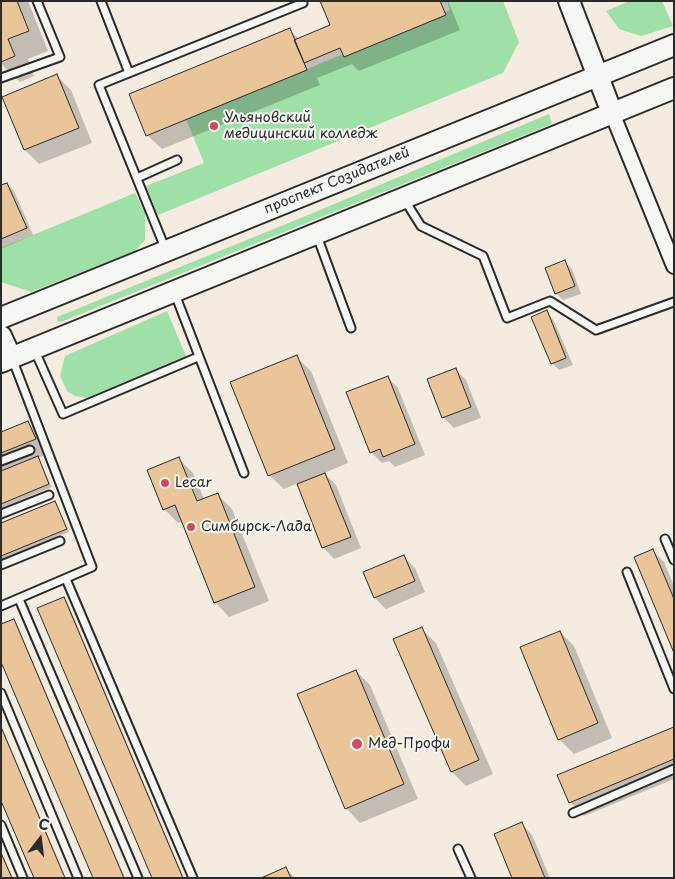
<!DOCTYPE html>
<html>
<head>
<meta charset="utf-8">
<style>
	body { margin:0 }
	#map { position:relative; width:675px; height:879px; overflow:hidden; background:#f4ece0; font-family:"Playpen Sans",sans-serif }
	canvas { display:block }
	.frame { position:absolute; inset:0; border:2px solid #2b2b2b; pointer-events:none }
	.north { position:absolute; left:15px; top:814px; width:50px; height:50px; -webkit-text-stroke:4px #f6f6f2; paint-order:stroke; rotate:15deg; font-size:14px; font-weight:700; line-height:20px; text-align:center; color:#2b2b2b }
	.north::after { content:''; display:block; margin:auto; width:18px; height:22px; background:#2b2b2b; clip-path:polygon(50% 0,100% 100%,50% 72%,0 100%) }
</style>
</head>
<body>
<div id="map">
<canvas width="675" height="879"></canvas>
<div class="frame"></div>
<div class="north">С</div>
</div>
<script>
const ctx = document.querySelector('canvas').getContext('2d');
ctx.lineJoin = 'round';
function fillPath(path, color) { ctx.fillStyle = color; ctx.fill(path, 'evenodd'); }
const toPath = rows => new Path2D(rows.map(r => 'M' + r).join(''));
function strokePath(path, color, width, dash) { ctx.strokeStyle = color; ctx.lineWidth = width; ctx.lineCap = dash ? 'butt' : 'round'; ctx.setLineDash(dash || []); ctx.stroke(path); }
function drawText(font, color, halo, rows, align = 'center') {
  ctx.font = font + ' "Playpen Sans",sans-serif'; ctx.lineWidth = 4; ctx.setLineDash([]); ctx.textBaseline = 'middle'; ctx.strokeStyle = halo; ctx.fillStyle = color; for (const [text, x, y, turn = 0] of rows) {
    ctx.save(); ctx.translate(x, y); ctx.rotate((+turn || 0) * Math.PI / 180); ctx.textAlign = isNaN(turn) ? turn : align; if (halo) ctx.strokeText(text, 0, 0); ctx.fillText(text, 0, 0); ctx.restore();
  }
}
fillPath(toPath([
	[447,1,503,1,519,42,503,73,158,215,146,186,204,163,186,119,450,10],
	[630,1,662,1,673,26,641,36,619,29,606,11],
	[549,114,552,124,61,322,57,321,57,317,308,215],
	[135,193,145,213,145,240,135,251,31,292,1,282,1,248],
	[167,311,186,356,86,398,75,396,67,391,60,376,65,356]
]), '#9fdfa8');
fillPath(toPath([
	[1,1,28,1,48,51,28,59,34,76,20,82,1,64],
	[318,1,448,1,460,30,359,71,352,64,317,78,320,85,162,149,147,135,289,30,299,39,332,26,323,6],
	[57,76,71,90,92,143,39,164,25,150,3,97],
	[7,184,14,191,33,235,1,249,1,187],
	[564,262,572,269,581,294,563,300,556,293],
	[546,312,553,319,573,365,559,370,552,363],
	[296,357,311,371,348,463,324,473,336,485,361,548,334,559,324,548,298,483,284,489,269,475],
	[455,369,466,380,481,418,454,428,443,417],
	[387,377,398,388,425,455,395,467,389,461,382,463,371,452,348,393],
	[28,423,43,437,49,453,38,458,52,487,1,508,1,434],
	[179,459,193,473,204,499,217,494,232,509,269,601,229,617,215,602,183,521,178,523,164,509],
	[55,502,69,532,1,560,1,525],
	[653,551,664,562,674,586,674,649],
	[404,557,415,568,425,592,386,609,375,598,365,573],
	[64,598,67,601,184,878,153,878],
	[14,620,17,624,125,878,94,878],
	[421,629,436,643,493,774,466,786,452,772],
	[560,632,574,646,612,738,574,754,559,739],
	[356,671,370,685,418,799,360,823,346,808],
	[1,725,66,878,35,878,1,798],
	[674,728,674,779,584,816,570,802],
	[522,824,532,835,550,878,513,878],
	[1,851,13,878,1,878],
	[286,869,295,878,264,878]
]), '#0003');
const building = toPath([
	[1,1,17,1,29,31,8,39,15,56,1,62,1,1],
	[320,1,440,1,446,15,344,57,340,48,304,63,294,40,330,25,320,1],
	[290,28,307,70,146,136,129,94,290,28],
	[57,74,79,128,24,150,2,97,57,74],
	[7,183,27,228,1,239,1,185,7,183],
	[565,260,575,286,555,294,545,268,565,260],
	[547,310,566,358,551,364,531,317,547,310],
	[297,355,335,449,268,476,230,382,297,355],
	[456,368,471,407,442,418,427,379,456,368],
	[388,376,415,444,383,457,380,449,370,453,346,392,388,376],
	[28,421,36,439,1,453,1,432,28,421],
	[38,456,49,484,1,504,1,471,38,456],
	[179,457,197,501,218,493,255,587,214,603,175,505,163,510,147,470,179,457],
	[325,473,351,537,322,548,297,484,325,473],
	[55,501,67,529,1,556,1,523,55,501],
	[653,549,674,599,674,653,634,557,653,549],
	[404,555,415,581,374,598,363,572,404,555],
	[64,597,183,878,152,878,37,608,64,597],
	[14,619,124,878,93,878,1,662,1,624,14,619],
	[422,627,479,760,451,772,393,639,422,627],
	[560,631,598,723,558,740,520,647,560,631],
	[356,670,404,784,345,809,297,694,356,670],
	[1,727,65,878,34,878,1,801,1,727],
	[674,727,674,759,569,803,557,775,674,727],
	[522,822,545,878,512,878,494,834,522,822],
	[1,853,12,878,1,878,1,853],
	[286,867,291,878,261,878,286,867]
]);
fillPath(building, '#eac59a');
strokePath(building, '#2b2b2b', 1);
const lane = toPath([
	[101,1,129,73],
	[1,78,60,57,37,1],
	[137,178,177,160],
	[404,199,421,226,483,256,507,318,550,301,596,330,674,302],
	[317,236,351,328],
	[165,248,99,85,303,3,303,1],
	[175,294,244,473],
	[35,351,63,414,198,357],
	[1,461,30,450],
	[1,514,49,495],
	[665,539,674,560],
	[1,565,60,541],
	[627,572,674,689],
	[66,579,193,878],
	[19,599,138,878],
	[1,606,92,567,12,358],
	[1,693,78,878],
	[573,813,674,769],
	[1,825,23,878],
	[458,849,471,878]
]);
const street = toPath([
	[612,113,674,266]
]);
const secondary = toPath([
	[569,1,612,113],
	[1,318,674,45],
	[1,336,11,358],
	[1,362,674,88]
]);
strokePath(lane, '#2b2b2b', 11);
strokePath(street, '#2b2b2b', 18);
strokePath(secondary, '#2b2b2b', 24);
strokePath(lane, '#f6f6f2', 7);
strokePath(street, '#f6f6f2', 14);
strokePath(secondary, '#f6f6f2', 20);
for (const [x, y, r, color] of [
	[214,126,5,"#d1495b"],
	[165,483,5,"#d1495b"],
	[191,527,5,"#d1495b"],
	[357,744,6,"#d1495b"]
]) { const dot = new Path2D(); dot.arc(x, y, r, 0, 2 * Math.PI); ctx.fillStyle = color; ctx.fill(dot); strokePath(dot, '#f6f6f2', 2); }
drawText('14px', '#2b2b2b', '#f6f6f2', [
	["Ульяновский",224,118],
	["медицинский колледж",224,134],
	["Lecar",175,483],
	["Симбирск-Лада",201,527],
	["Мед-Профи",368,744]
], 'left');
drawText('14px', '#2b2b2b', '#f6f6f2', [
	["проспект Созидателей",337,181,-22]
]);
</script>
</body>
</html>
